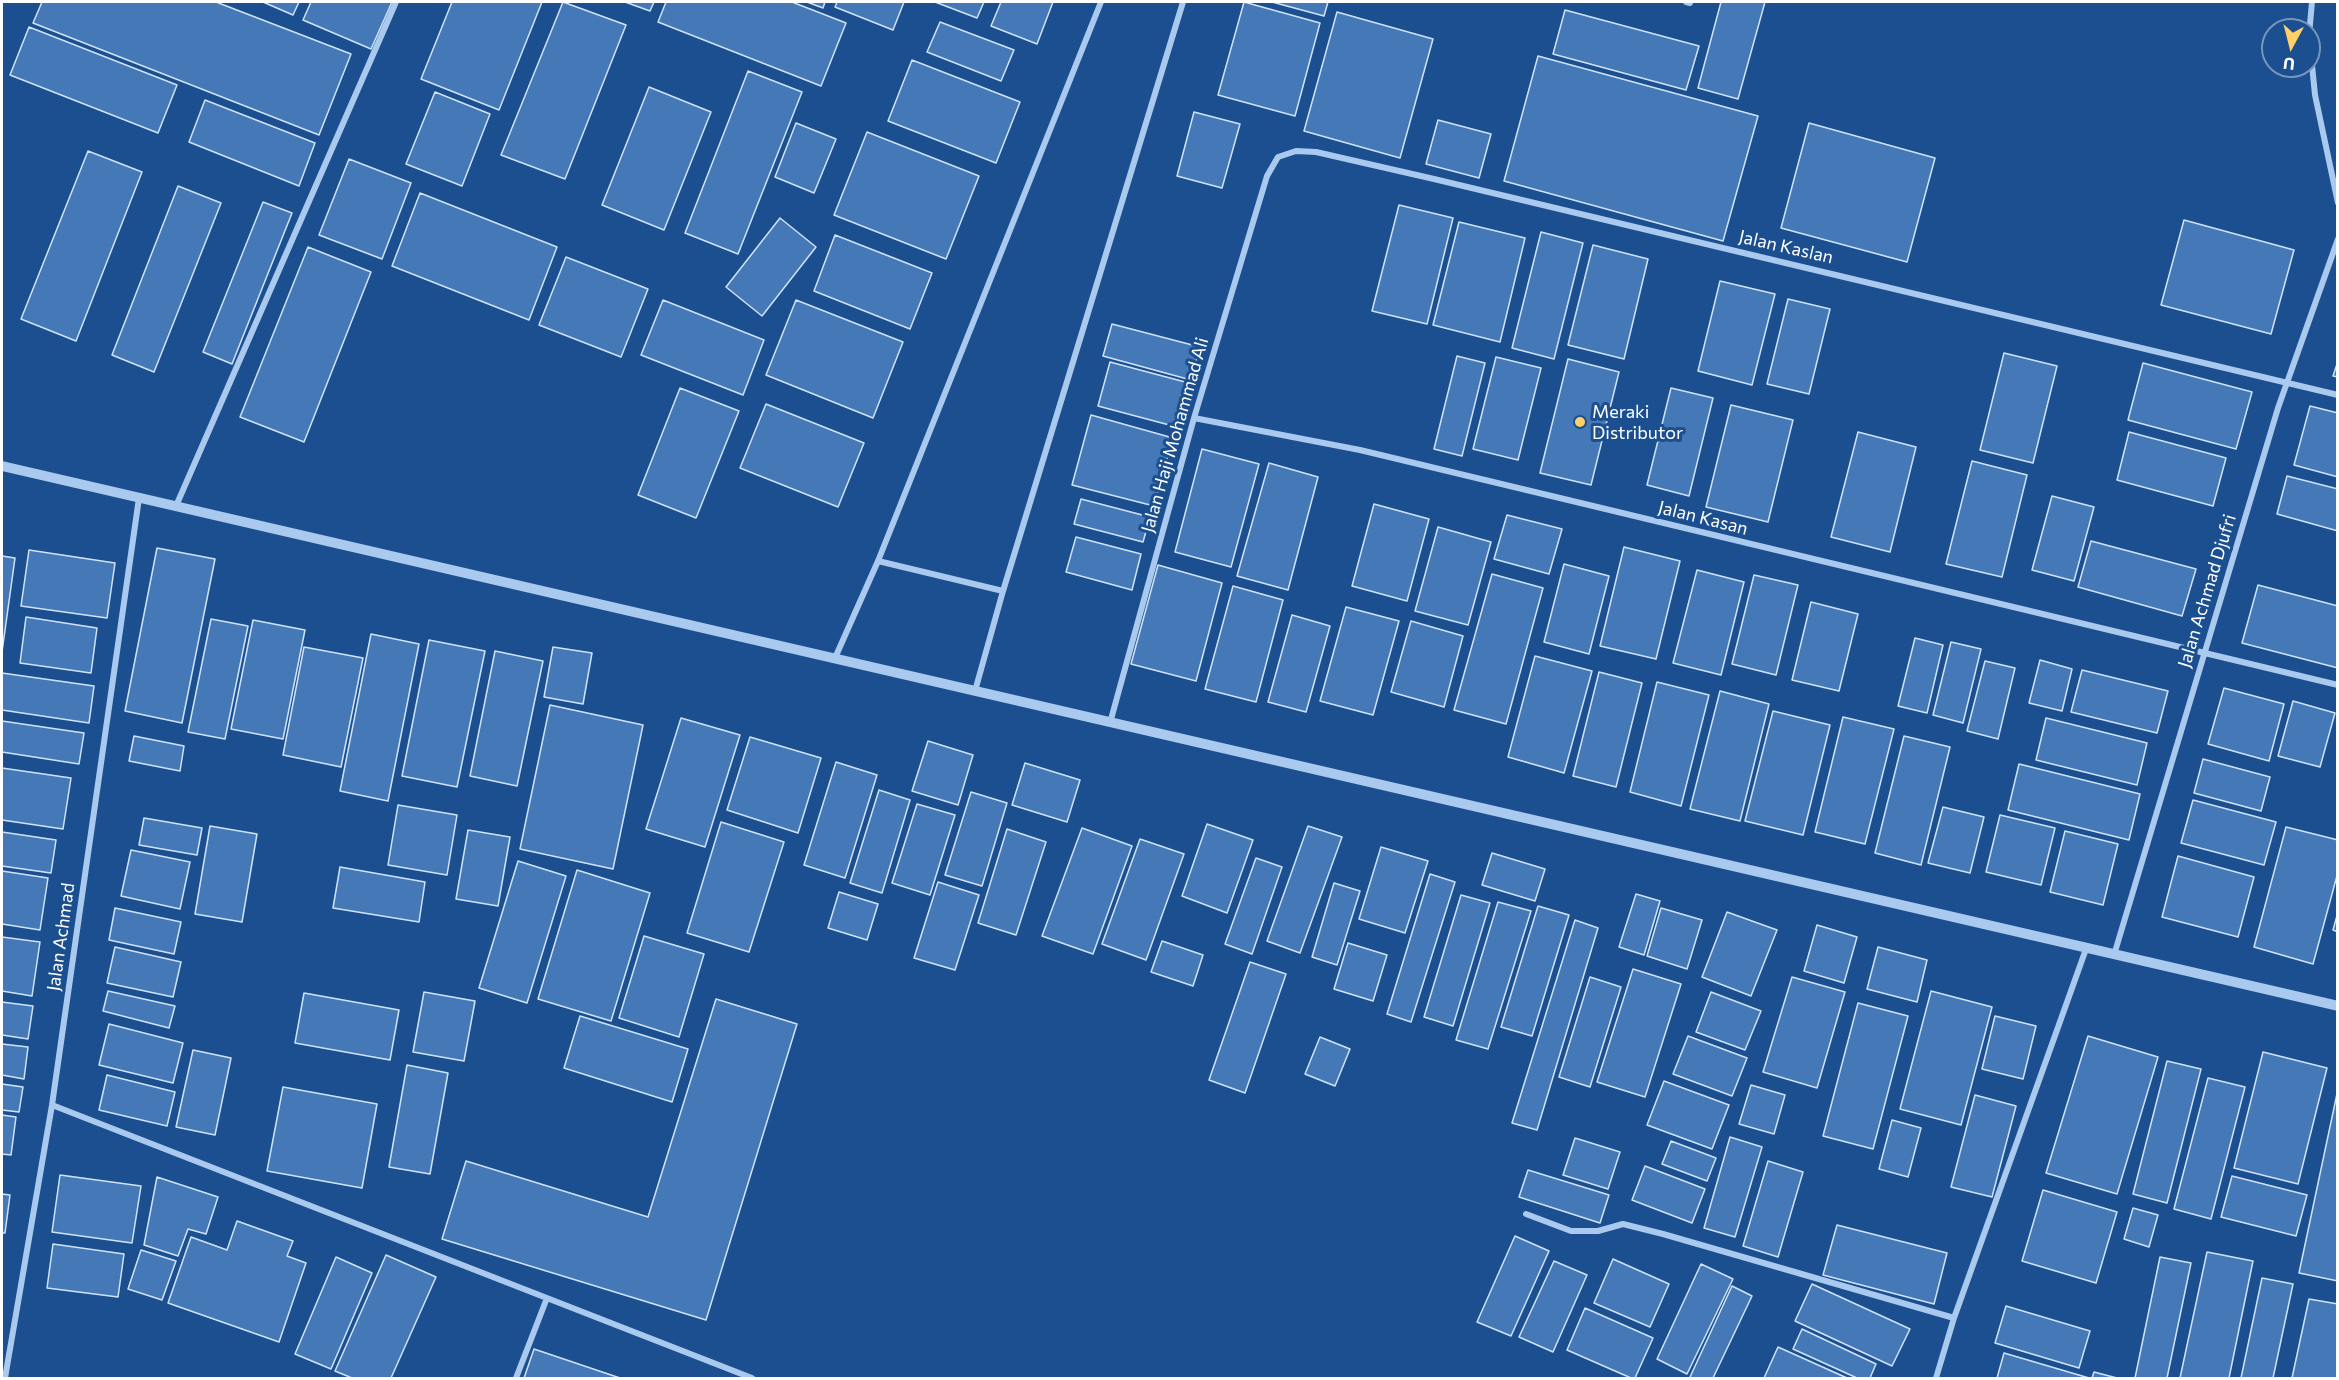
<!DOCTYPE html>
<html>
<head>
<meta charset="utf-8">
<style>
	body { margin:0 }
	#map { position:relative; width:2339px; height:1380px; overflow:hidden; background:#1b4f8f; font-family:Commissioner,sans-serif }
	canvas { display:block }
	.frame { position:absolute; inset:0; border:3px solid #fff; pointer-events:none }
	.north { position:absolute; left:2261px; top:18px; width:60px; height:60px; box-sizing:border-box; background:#1b4f8f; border:2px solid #7695bc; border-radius:50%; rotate:187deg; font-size:16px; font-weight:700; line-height:24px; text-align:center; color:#fff }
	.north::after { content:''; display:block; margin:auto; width:21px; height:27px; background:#ffd166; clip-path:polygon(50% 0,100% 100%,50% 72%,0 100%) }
</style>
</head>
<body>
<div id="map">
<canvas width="2339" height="1380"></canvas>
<div class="frame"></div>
<div class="north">U</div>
</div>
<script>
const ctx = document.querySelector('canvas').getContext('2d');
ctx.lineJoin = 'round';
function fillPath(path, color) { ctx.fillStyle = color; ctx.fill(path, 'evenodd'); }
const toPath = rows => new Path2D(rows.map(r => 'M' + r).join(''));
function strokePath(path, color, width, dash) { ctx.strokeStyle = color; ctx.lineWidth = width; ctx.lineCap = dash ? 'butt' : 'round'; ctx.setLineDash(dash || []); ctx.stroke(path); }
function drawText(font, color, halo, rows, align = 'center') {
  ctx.font = font + ' Commissioner,sans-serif'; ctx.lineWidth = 6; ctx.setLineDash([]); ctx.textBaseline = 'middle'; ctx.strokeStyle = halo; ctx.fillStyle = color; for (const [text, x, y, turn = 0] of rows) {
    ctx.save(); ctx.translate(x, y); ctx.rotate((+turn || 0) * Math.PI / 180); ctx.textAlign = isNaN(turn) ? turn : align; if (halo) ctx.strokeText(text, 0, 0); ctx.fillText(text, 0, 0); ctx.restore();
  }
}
const building = toPath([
	[42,2,216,2,351,54,319,135,33,23,42,2],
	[263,2,299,2,293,15,263,2],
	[311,2,392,2,371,49,303,20,311,2],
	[452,2,542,2,499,110,421,79,452,2],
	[563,2,626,25,565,179,501,155,563,2],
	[625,2,654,2,650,11,625,2],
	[666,2,792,2,846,23,821,86,658,22,666,2],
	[807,2,825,2,823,8,807,2],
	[837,2,904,2,893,30,835,7,837,2],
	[935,2,984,2,977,18,935,2],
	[1001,2,1053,2,1037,44,991,26,1001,2],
	[1244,2,1320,23,1295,116,1218,95,1244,2],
	[1272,2,1328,2,1324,16,1272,2],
	[1721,2,1765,2,1738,99,1698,88,1721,2],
	[1565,10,1699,46,1686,90,1553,54,1565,10],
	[1337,12,1433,39,1400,158,1304,131,1337,12],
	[940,22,1014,50,1001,81,927,52,940,22],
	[29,27,177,85,158,133,10,75,29,27],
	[1538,56,1758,116,1723,241,1504,181,1538,56],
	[912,60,1020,102,996,163,888,121,912,60],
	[748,71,802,92,738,254,685,233,748,71],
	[649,87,711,112,664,230,602,205,649,87],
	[435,92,490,114,462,186,406,164,435,92],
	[205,100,315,143,299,186,189,142,205,100],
	[1194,112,1240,124,1222,188,1177,176,1194,112],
	[1438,120,1491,134,1479,178,1426,164,1438,120],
	[796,123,836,139,814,193,775,177,796,123],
	[1809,123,1935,158,1907,262,1781,228,1809,123],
	[867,132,979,176,946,259,834,215,867,132],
	[88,151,142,172,76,341,21,319,88,151],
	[349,159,411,183,382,259,319,235,349,159],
	[178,186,221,203,154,372,112,355,178,186],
	[420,193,557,247,529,320,392,266,420,193],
	[263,202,292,213,232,364,203,352,263,202],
	[1399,205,1453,218,1427,324,1372,311,1399,205],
	[780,218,816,247,762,316,726,287,780,218],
	[2184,220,2294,250,2271,334,2161,305,2184,220],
	[1459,222,1525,238,1500,342,1433,325,1459,222],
	[1541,232,1583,243,1554,359,1512,348,1541,232],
	[835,235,932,273,910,329,814,291,835,235],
	[1593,245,1648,259,1624,359,1568,345,1593,245],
	[308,247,371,272,304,442,240,417,308,247],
	[566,257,648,289,621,357,539,325,566,257],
	[1720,281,1775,294,1752,385,1698,371,1720,281],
	[1788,299,1830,309,1809,394,1767,384,1788,299],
	[663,300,764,340,743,395,641,355,663,300],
	[796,300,903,342,873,418,766,375,796,300],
	[1112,324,1200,347,1191,380,1103,356,1112,324],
	[2004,353,2057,366,2033,463,1980,450,2004,353],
	[1457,356,1485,363,1462,456,1434,449,1457,356],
	[1496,357,1541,368,1518,460,1473,449,1496,357],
	[1568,359,1619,372,1591,485,1540,473,1568,359],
	[2338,361,2338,377,2333,376,2338,361],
	[1110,362,1185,382,1173,426,1098,406,1110,362],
	[2143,363,2252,392,2236,449,2128,420,2143,363],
	[680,388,739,411,696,518,638,495,680,388],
	[1671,388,1713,398,1689,496,1647,485,1671,388],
	[766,404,864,443,838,507,740,468,766,404],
	[1731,405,1793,420,1768,522,1706,507,1731,405],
	[2310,406,2338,413,2338,477,2294,465,2310,406],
	[1091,415,1173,438,1154,506,1072,485,1091,415],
	[1858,432,1916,447,1890,552,1831,537,1858,432],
	[2129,432,2226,458,2213,506,2117,480,2129,432],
	[1202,449,1259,464,1231,567,1175,552,1202,449],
	[1972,461,2027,475,2002,577,1946,564,1972,461],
	[1269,463,1318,477,1288,590,1237,576,1269,463],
	[2287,476,2338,489,2338,531,2277,514,2287,476],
	[2052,496,2094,507,2074,581,2032,570,2052,496],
	[1081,499,1150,517,1143,542,1074,524,1081,499],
	[1374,504,1429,519,1407,601,1352,586,1374,504],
	[1507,515,1562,529,1549,574,1494,559,1507,515],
	[1438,527,1491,542,1468,625,1415,611,1438,527],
	[1076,537,1141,554,1132,590,1066,572,1076,537],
	[2091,541,2196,569,2182,616,2078,587,2091,541],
	[1624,547,1680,561,1656,659,1600,646,1624,547],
	[157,548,215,559,182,723,125,711,157,548],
	[29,550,115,563,107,618,21,606,29,550],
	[2,556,15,558,2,652,2,556],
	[1564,564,1609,576,1589,654,1544,642,1564,564],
	[1158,565,1222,583,1196,681,1131,664,1158,565],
	[1697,570,1744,582,1721,675,1673,663,1697,570],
	[1492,574,1543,588,1506,724,1454,710,1492,574],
	[1754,575,1798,585,1776,675,1732,664,1754,575],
	[2258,585,2338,606,2338,668,2242,643,2258,585],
	[1233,586,1283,600,1256,702,1205,689,1233,586],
	[1811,602,1858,614,1839,691,1792,680,1811,602],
	[1346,607,1399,621,1373,715,1320,701,1346,607],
	[1292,615,1330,626,1306,712,1268,702,1292,615],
	[26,617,97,628,91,673,20,663,26,617],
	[211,619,248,626,225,739,188,732,211,619],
	[253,620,305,630,283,739,231,729,253,620],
	[1411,621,1463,636,1444,707,1391,692,1411,621],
	[371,634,419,644,388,801,340,791,371,634],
	[1915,638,1943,645,1927,713,1898,706,1915,638],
	[429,640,485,651,457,787,402,776,429,640],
	[1951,642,1981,649,1963,723,1933,715,1951,642],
	[304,647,363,658,341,767,283,755,304,647],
	[553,647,592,653,583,704,544,697,553,647],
	[495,651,543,661,517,786,470,776,495,651],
	[1535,656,1592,671,1564,773,1508,757,1535,656],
	[2040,660,2072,669,2062,711,2029,703,2040,660],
	[1985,661,2015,668,1998,739,1967,731,1985,661],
	[2082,670,2168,691,2157,733,2071,712,2082,670],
	[1599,672,1642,683,1616,787,1573,776,1599,672],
	[2,673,94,686,89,723,2,710,2,673],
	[1657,682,1709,695,1681,806,1630,792,1657,682],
	[2224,688,2284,704,2269,761,2208,744,2224,688],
	[1720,691,1769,704,1740,821,1690,809,1720,691],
	[2293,701,2335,713,2320,767,2278,756,2293,701],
	[550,705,643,725,613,869,520,849,550,705],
	[1773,711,1830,725,1803,835,1745,821,1773,711],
	[1843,717,1894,729,1865,844,1815,832,1843,717],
	[681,718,740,735,705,847,646,829,681,718],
	[2046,718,2147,743,2137,785,2036,760,2046,718],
	[2,721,84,733,79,764,2,752,2,721],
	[134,736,184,746,180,771,129,761,134,736],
	[1904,736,1950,747,1921,865,1875,853,1904,736],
	[750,737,821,758,798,833,727,810,750,737],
	[928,741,973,755,958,805,912,791,928,741],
	[2203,759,2270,777,2261,811,2194,793,2203,759],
	[836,762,877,775,845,878,804,865,836,762],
	[1025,763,1080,780,1067,822,1012,805,1025,763],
	[2019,764,2140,794,2129,840,2008,810,2019,764],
	[2,768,71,778,63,829,2,820,2,768],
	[879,790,910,800,882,893,850,883,879,790],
	[971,792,1007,803,982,886,945,875,971,792],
	[2193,800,2276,822,2264,865,2181,843,2193,800],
	[917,804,955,815,930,895,892,883,917,804],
	[398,805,457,815,447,875,388,865,398,805],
	[1943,807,1984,817,1970,873,1928,863,1943,807],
	[2000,815,2055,828,2041,885,1986,872,2000,815],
	[144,818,202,828,197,855,139,845,144,818],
	[721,822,784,842,749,952,687,933,721,822],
	[1207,824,1253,840,1227,913,1182,896,1207,824],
	[210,826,257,834,242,922,195,914,210,826],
	[1308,826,1342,837,1300,953,1267,941,1308,826],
	[2286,827,2338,840,2338,872,2313,964,2254,947,2286,827],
	[1082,828,1132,846,1093,954,1042,936,1082,828],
	[1007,829,1046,842,1016,935,978,923,1007,829],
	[468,830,510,837,498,906,456,899,468,830],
	[2065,831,2118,844,2103,905,2050,892,2065,831],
	[2,832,56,840,51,873,2,866,2,832],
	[1140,839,1184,854,1146,960,1102,944,1140,839],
	[1381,847,1428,861,1405,933,1359,919,1381,847],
	[131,850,190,862,180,909,121,896,131,850],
	[1492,853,1545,869,1535,901,1482,885,1492,853],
	[2178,856,2254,877,2238,937,2162,917,2178,856],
	[1256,858,1282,867,1252,954,1225,944,1256,858],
	[518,861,566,876,527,1003,479,988,518,861],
	[340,867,425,882,419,922,333,908,340,867],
	[577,870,650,893,611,1021,538,999,577,870],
	[2,871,48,878,40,930,2,924,2,871],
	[1430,874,1455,882,1411,1022,1387,1014,1430,874],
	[938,882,979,895,955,970,914,958,938,882],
	[1334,883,1360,891,1337,965,1312,957,1334,883],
	[839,892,878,904,867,940,828,928,839,892],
	[1636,894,1660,901,1644,955,1619,947,1636,894],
	[1461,895,1490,903,1453,1026,1424,1017,1461,895],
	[1498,902,1531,911,1488,1049,1456,1040,1498,902],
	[1538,906,1569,915,1532,1036,1501,1027,1538,906],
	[115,908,181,922,174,954,109,940,115,908],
	[1661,908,1702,920,1687,969,1647,956,1661,908],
	[1727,912,1777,930,1751,996,1702,977,1727,912],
	[2338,912,2338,932,2333,930,2338,912],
	[1575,920,1598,928,1537,1130,1512,1123,1575,920],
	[1817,925,1857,937,1844,983,1804,971,1817,925],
	[644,936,704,954,679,1037,619,1018,644,936],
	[2,937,40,942,32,996,2,991,2,937],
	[1162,941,1203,955,1193,986,1151,972,1162,941],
	[1348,943,1387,955,1373,1001,1334,989,1348,943],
	[115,947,181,962,173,997,107,983,115,947],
	[1878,947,1927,960,1917,1002,1867,989,1878,947],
	[1250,962,1286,974,1245,1093,1209,1080,1250,962],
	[1633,969,1681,984,1645,1097,1597,1082,1633,969],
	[1590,977,1621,987,1590,1087,1559,1077,1590,977],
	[1792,977,1845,992,1817,1088,1763,1072,1792,977],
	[108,991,175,1006,169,1028,103,1011,108,991],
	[1931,991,1992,1007,1961,1125,1900,1109,1931,991],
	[424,992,475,1001,464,1061,413,1052,424,992],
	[1711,992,1761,1011,1745,1050,1696,1032,1711,992],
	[304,993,399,1010,390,1060,295,1043,304,993],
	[716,999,797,1024,706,1320,442,1239,466,1161,648,1217,716,999],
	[2,1002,33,1006,28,1039,2,1035,2,1002],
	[1858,1003,1908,1016,1873,1149,1823,1136,1858,1003],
	[580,1016,688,1049,672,1102,564,1068,580,1016],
	[1995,1016,2036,1026,2023,1079,1982,1069,1995,1016],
	[109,1024,183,1043,173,1083,99,1065,109,1024],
	[1688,1036,1747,1058,1732,1096,1673,1074,1688,1036],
	[2088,1036,2158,1057,2117,1194,2046,1173,2088,1036],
	[1320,1037,1350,1049,1335,1086,1305,1074,1320,1037],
	[2,1044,28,1047,24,1079,2,1075,2,1044],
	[193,1050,231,1058,215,1135,176,1127,193,1050],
	[2263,1052,2327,1068,2298,1184,2234,1168,2263,1052],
	[2167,1061,2201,1069,2167,1203,2133,1194,2167,1061],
	[407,1065,448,1073,430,1174,389,1167,407,1065],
	[107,1075,175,1092,167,1126,99,1110,107,1075],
	[2208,1078,2245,1087,2211,1219,2174,1209,2208,1078],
	[1664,1081,1729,1105,1712,1149,1647,1125,1664,1081],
	[2,1084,23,1087,19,1112,2,1110,2,1084],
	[1751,1085,1785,1095,1774,1134,1739,1124,1751,1085],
	[283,1087,377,1104,362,1188,267,1171,283,1087],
	[2338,1089,2338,1281,2299,1273,2338,1089],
	[1975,1095,2016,1106,1992,1197,1951,1187,1975,1095],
	[2,1115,16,1117,11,1155,2,1154,2,1115],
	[1892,1120,1921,1128,1908,1177,1879,1169,1892,1120],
	[1730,1137,1762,1147,1735,1237,1704,1228,1730,1137],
	[1575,1138,1620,1152,1608,1189,1563,1175,1575,1138],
	[1671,1141,1716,1158,1707,1181,1662,1164,1671,1141],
	[1768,1161,1803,1172,1778,1257,1743,1246,1768,1161],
	[1645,1166,1705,1189,1692,1223,1632,1200,1645,1166],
	[1528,1170,1609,1195,1600,1223,1519,1197,1528,1170],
	[60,1175,141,1186,132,1243,52,1232,60,1175],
	[2232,1176,2307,1195,2296,1236,2221,1217,2232,1176],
	[157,1177,218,1197,206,1234,188,1229,178,1256,144,1245,157,1177],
	[2043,1190,2117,1212,2096,1283,2022,1261,2043,1190],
	[2,1194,10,1195,5,1233,2,1233,2,1194],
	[2133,1208,2158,1215,2149,1247,2124,1239,2133,1208],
	[237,1221,293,1241,287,1256,306,1263,279,1342,168,1303,191,1237,227,1250,237,1221],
	[1837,1225,1947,1253,1934,1304,1823,1275,1837,1225],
	[1515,1236,1549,1251,1511,1336,1477,1322,1515,1236],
	[53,1244,124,1254,118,1297,47,1288,53,1244],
	[141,1250,176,1261,162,1300,128,1289,141,1250],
	[2207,1252,2253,1261,2229,1378,2180,1378,2207,1252],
	[386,1255,436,1277,391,1378,352,1378,335,1371,386,1255],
	[336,1257,372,1273,331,1369,295,1354,336,1257],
	[2160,1257,2191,1263,2167,1378,2135,1378,2160,1257],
	[1613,1259,1669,1284,1650,1327,1594,1303,1613,1259],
	[1554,1261,1587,1275,1553,1352,1519,1337,1554,1261],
	[1701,1264,1733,1279,1687,1374,1657,1359,1701,1264],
	[2262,1278,2293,1284,2273,1378,2241,1378,2262,1278],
	[1812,1284,1910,1329,1892,1366,1795,1321,1812,1284],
	[1732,1286,1752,1296,1713,1378,1692,1378,1690,1377,1732,1286],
	[2309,1299,2338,1304,2338,1378,2292,1378,2309,1299],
	[2006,1306,2090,1331,2079,1368,1995,1343,2006,1306],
	[1585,1308,1653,1338,1635,1378,1631,1378,1567,1350,1585,1308],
	[1802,1329,1876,1364,1870,1378,1857,1378,1793,1349,1802,1329],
	[1778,1347,1847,1378,1764,1378,1778,1347],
	[534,1349,620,1378,524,1378,534,1349],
	[2004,1353,2089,1378,1997,1378,2004,1353],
	[2094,1372,2117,1378,2092,1378,2094,1372]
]);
fillPath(building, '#4478b7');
strokePath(building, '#cfe3fa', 1.5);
strokePath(toPath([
	[1686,2,1690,3],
	[2312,2,2309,35,2315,95,2338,203],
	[1194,418,1360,450,2338,685],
	[176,506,396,2],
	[878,561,1003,591],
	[835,658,878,561,1101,2],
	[975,691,1003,591,1183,2],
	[1110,723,1194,418,1267,176,1278,157,1296,151,1316,152,1434,179,2338,395],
	[2114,955,2278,408,2338,239],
	[52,1105,752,1378],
	[1526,1214,1571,1231,1598,1231,1623,1224,1663,1234,1954,1318],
	[5,1378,52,1105,139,498],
	[516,1378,547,1298],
	[1936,1378,1954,1318,2086,949]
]), '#a9c9ee', 6);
strokePath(toPath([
	[2,466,2338,1006]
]), '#a9c9ee', 10);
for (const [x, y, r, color] of [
	[1580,422,6,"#ffd166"]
]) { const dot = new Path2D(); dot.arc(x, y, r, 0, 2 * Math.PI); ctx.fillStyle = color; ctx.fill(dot); strokePath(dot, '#1b4f8f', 2); }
drawText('18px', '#fff', '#1b4f8f', [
	["Jalan Kaslan",1786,247,13],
	["Jalan Haji Mohammad Ali",1175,435,-74],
	["Jalan Kasan",1703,518,14],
	["Jalan Achmad Djufri",2207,591,-73],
	["Jalan Achmad",61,937,-82]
]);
drawText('18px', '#fff', '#1b4f8f', [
	["Meraki",1592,412],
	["Distributor",1592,433]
], 'left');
</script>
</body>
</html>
